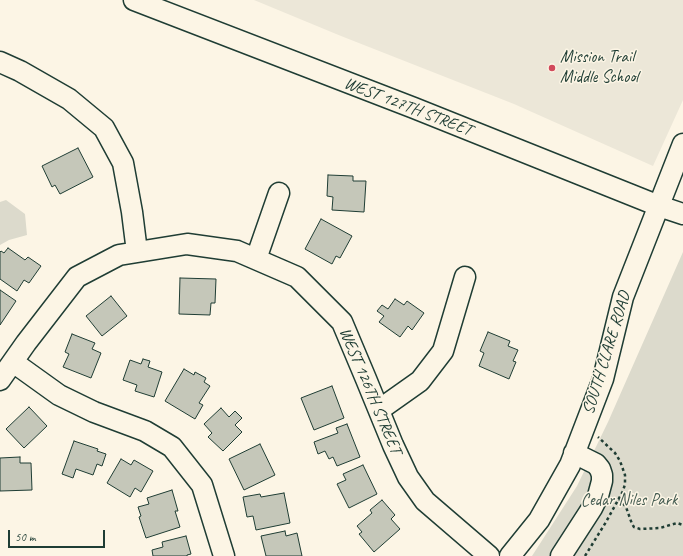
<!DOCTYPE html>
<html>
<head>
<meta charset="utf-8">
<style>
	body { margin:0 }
	#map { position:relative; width:683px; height:556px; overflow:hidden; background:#fcf5e5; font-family:Caveat,sans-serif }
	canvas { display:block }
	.scale { position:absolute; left:8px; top:530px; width:97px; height:18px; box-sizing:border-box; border:2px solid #1f3d34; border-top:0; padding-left:5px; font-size:12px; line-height:14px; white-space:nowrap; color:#1f3d34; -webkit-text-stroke:3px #fcf5e5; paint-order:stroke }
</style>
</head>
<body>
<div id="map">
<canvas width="683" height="556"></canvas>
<div class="scale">50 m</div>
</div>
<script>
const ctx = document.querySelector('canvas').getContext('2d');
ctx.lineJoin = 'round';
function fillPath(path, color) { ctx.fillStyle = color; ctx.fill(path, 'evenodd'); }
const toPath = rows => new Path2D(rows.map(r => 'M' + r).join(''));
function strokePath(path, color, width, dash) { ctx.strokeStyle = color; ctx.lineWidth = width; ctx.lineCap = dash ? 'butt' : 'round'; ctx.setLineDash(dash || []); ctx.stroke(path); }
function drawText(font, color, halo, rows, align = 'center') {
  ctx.font = font + ' Caveat,sans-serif'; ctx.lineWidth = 3; ctx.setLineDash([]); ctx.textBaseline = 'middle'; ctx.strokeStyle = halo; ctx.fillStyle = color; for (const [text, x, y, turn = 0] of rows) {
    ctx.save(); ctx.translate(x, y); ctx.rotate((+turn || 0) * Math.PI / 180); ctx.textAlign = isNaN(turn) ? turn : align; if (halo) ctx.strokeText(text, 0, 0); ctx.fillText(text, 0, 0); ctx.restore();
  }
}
fillPath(toPath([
	[254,0,683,0,683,100,653,166,514,104,341,36]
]), '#ece7d8');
fillPath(toPath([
	[6,200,25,214,27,235,9,240,0,245,0,202],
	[683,252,683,556,532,556,577,486,608,422]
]), '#dcdacc');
const building = toPath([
	[78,148,93,177,60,194,55,185,52,187,42,166,78,148],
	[328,175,353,176,353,181,366,181,364,212,332,210,333,197,327,196,328,175],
	[321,219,352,236,340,258,336,256,332,264,305,249,321,219],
	[8,248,25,260,28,257,41,266,29,283,24,280,17,291,0,279,0,252,1,251,4,253,8,248],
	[180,278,216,279,215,303,211,303,210,315,179,314,180,278],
	[0,290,16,301,0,325,0,290],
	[111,296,127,316,102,336,86,316,111,296],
	[395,299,404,305,407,301,424,313,412,330,408,326,400,337,379,322,384,316,377,311,382,305,388,309,395,299],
	[488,332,510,341,508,346,518,350,513,361,516,362,509,379,479,366,484,353,480,351,488,332],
	[72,334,95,343,92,349,101,353,91,378,63,367,69,354,65,352,72,334],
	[143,359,150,361,148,367,162,372,154,397,135,391,137,385,123,380,130,360,141,364,143,359],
	[184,369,194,375,195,372,206,378,204,382,210,386,199,403,203,405,195,419,165,401,184,369],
	[332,386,344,418,314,430,301,398,332,386],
	[29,407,47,426,24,448,6,429,29,407],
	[221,408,229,417,235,411,242,418,235,425,242,432,223,451,208,437,212,433,204,424,221,408],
	[347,424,360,457,337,466,333,457,329,459,325,451,318,454,314,442,338,433,336,428,347,424],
	[74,441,98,449,97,451,106,454,102,466,97,464,93,475,76,469,73,478,62,474,74,441],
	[260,444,275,475,244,490,229,459,260,444],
	[20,457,20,463,31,463,32,490,0,491,0,458,20,457],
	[121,459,131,465,134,460,153,471,141,492,135,488,130,497,107,483,121,459],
	[363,465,377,494,349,508,337,484,346,480,343,474,363,465],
	[172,490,178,511,175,511,180,527,146,538,139,517,141,516,138,507,149,504,147,498,172,490],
	[284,493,290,523,256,530,253,516,247,517,243,497,260,494,261,497,284,493],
	[382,500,395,515,391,519,400,529,374,552,359,534,362,532,357,526,372,513,370,510,382,500],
	[285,531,286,536,297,533,302,556,266,556,261,536,285,531],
	[186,536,191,554,187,555,187,556,153,556,152,550,163,547,162,542,186,536]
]);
fillPath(building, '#c5c7b9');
strokePath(building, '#1f3d34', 1);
const minor = toPath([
	[134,0,414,108,659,206,683,214],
	[0,62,20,71,69,99,104,128,123,163,132,212,137,252],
	[256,259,279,193],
	[13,362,59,395,94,412,145,431,172,447,202,485,224,556],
	[0,380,26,343,77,277,119,255,187,244,237,251,297,277,342,322,366,379,393,445,408,477,425,501,489,556],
	[379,410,420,381,443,351,465,277],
	[510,556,539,520,570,465,603,379,623,297,683,144],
	[561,556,592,508,598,496,602,481,602,475,600,469,596,464,574,453]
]);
strokePath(minor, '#1f3d34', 23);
strokePath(toPath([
	[619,499,626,507,632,524,634,527,640,529,660,528,677,523,683,525],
	[585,556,606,522,623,491,625,484,625,475,620,461,615,453,598,437]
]), '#1f3d34', 2.5, [3, 3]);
strokePath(minor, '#fcf5e5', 20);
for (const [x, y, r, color] of [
	[552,68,4,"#d1495b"]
]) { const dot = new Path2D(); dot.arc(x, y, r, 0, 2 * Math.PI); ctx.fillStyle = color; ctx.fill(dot); strokePath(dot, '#fcf5e5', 1.5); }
drawText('17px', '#1f3d34', '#fcf5e5', [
	["Mission Trail",560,58],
	["Middle School",560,78]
], 'left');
drawText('17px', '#1f3d34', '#fcf5e5', [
	["WEST 127TH STREET",408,107,21],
	["SOUTH CLARE ROAD",607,353,-73],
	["WEST 126TH STREET",370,391,67]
]);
drawText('17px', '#455c52', '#fcf5e5', [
	["Cedar Niles Park",629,501]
]);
</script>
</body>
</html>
